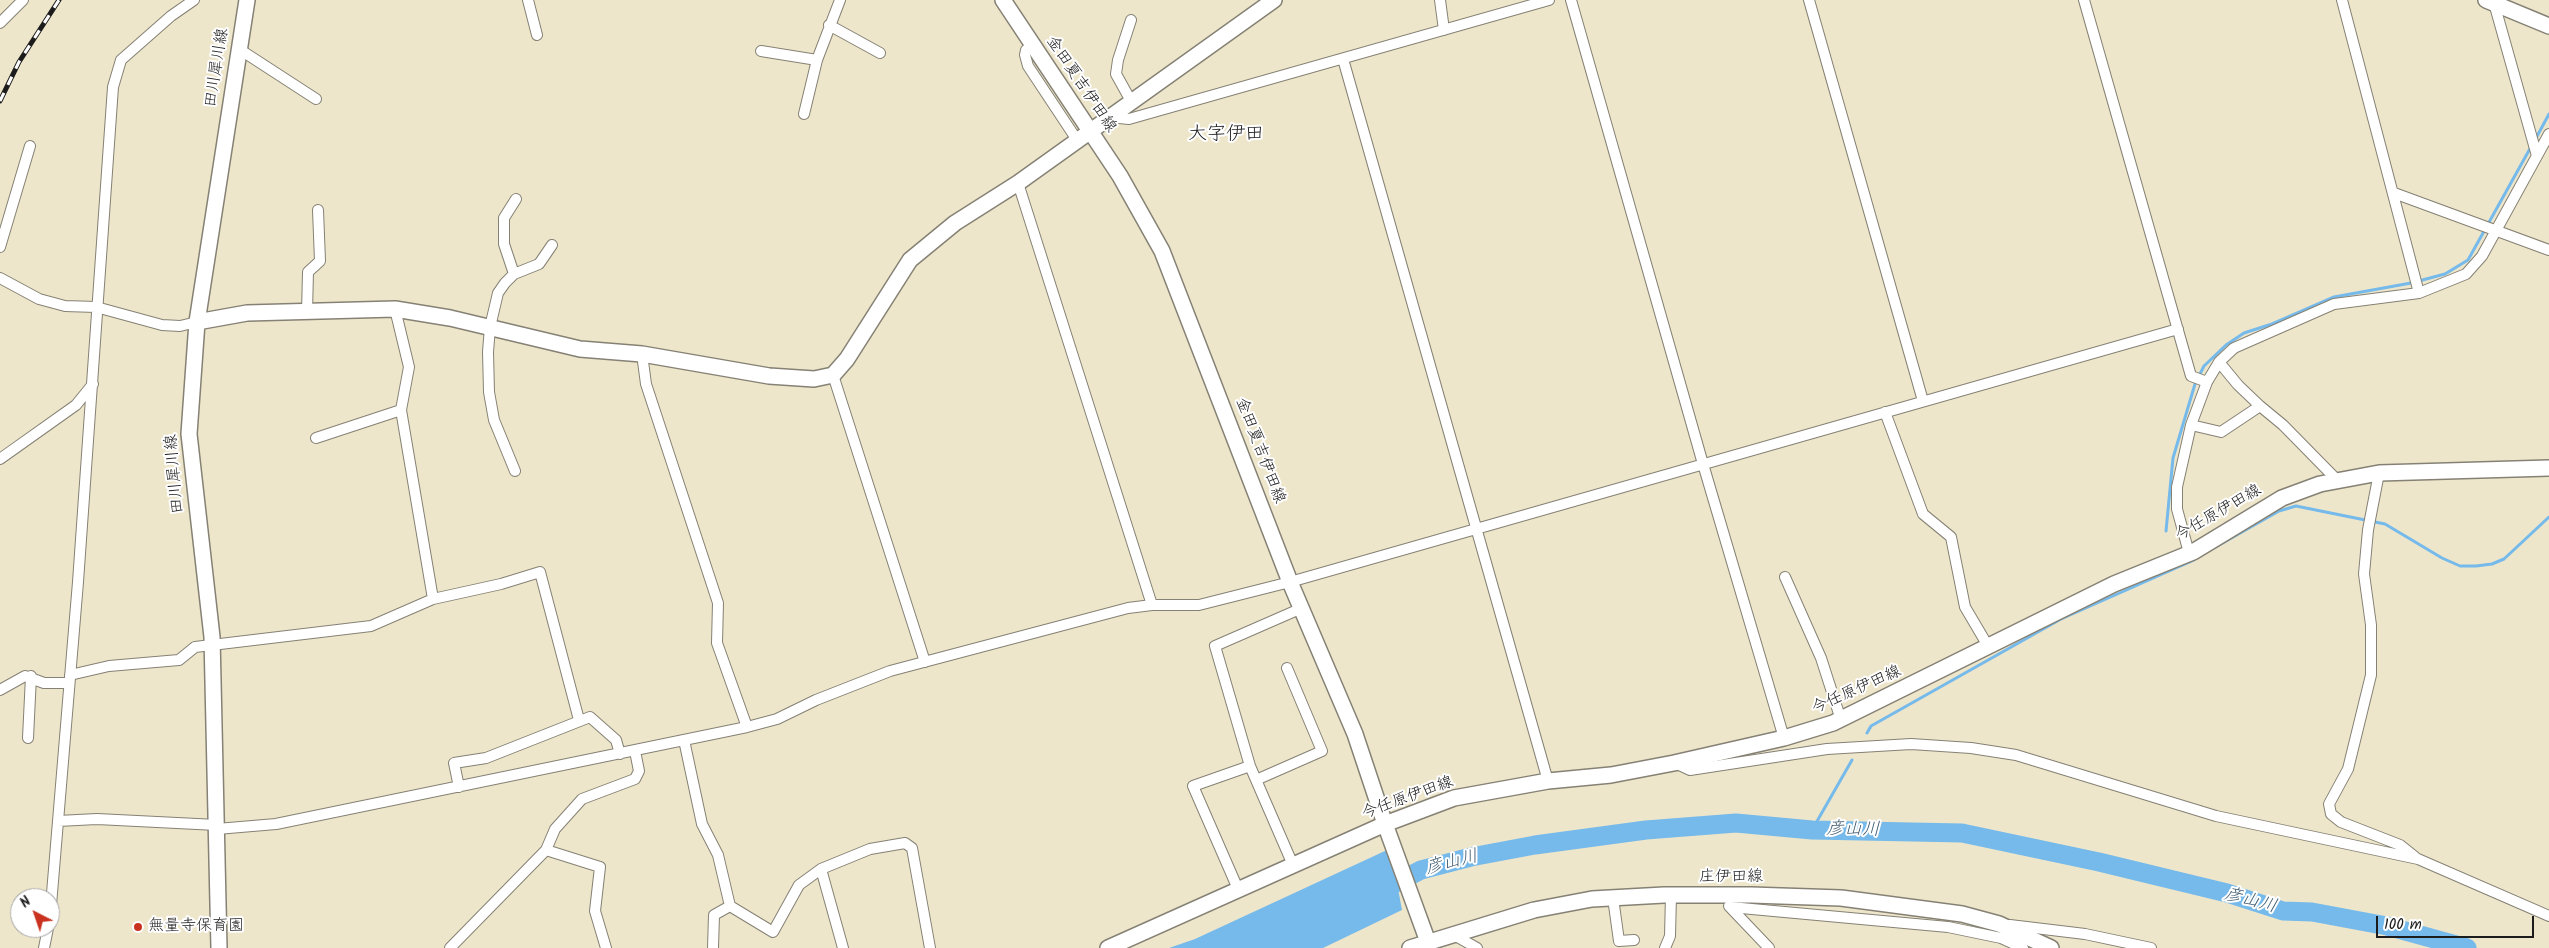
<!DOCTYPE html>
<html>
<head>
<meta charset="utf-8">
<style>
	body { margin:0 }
	#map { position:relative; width:2549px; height:948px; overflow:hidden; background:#eee6cb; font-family:Kalam,sans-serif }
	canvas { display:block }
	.north { position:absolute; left:10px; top:888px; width:50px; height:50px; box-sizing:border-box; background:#fff; border:1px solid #a4a4a4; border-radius:50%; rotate:319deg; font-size:14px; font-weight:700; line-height:20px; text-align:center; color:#1c1c1c }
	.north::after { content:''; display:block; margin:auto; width:18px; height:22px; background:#c8321e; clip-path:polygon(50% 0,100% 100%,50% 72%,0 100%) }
	.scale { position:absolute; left:2376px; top:916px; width:158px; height:22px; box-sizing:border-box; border:2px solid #1c1c1c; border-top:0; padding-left:6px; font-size:15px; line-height:18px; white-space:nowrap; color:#1c1c1c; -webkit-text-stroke:4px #fff; paint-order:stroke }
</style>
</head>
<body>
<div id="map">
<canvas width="2549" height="948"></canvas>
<div class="north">N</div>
<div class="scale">100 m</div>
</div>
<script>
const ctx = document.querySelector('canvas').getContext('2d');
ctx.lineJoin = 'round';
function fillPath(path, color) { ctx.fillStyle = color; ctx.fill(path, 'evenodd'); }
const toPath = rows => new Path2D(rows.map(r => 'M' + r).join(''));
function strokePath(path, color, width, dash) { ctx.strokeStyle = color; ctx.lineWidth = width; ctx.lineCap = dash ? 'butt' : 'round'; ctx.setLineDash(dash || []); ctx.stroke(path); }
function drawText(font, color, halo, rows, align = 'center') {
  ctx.font = font + ' Kalam,"Klee One",sans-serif'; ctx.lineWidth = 4; ctx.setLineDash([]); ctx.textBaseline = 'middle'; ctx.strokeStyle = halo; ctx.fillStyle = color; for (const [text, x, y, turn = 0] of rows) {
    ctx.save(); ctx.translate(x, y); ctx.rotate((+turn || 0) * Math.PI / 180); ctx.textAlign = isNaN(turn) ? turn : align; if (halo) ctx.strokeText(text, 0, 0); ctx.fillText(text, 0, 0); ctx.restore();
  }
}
fillPath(toPath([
	[1387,850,1396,878,1402,910,1323,948,1169,948,1195,939]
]), '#75baeb');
strokePath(toPath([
	[2535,140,2549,114],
	[2166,531,2173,458,2195,384,2204,366,2226,345,2244,333,2272,324,2334,297,2411,283,2445,274,2468,260,2532,145],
	[2212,549,2279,511,2296,506,2385,524,2442,558,2460,566,2476,566,2492,564,2504,559,2549,517],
	[1867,733,1871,726,2061,619,2194,560],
	[1812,830,1852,760]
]), '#75baeb', 3);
strokePath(toPath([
	[1374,894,1421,870,1471,857,1535,845,1646,830,1736,823,1812,830,1962,833,2099,862,2227,893,2283,911,2312,912,2387,926,2467,948]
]), '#75baeb', 19);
const street = toPath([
	[528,0,537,35],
	[1440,0,1444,30],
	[1571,0,1703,464,1784,738],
	[1809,0,1923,401],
	[2084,0,2191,376,2207,382],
	[2342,0,2419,293],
	[2494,3,2537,156],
	[0,23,23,0],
	[829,25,880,53],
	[1032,45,1026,50,1025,55,1028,66,1077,140],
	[239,49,316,99],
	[761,51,817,60,840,0],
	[1343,59,1548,781],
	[1131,101,1116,74,1118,60,1131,20],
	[1115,112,1119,118,1129,119,1549,0],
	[804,114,817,60],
	[1018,183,1152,605],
	[2394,193,2549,250],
	[0,247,30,146],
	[514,274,504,244,504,218,516,199],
	[0,278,39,299,65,306,96,307,162,325,180,326,197,322],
	[395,309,409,367,401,410,433,599],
	[307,312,308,272,320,261,318,210],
	[642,354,646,384,718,603,717,643,747,727],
	[833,375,925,662],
	[2260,406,2283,425,2338,481],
	[1885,412,1923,514,1951,537,1965,607,1988,646],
	[2191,425,2221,432,2260,406,2238,385,2219,362],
	[316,438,401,410],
	[0,459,76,405,93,384],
	[515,471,494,420,489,392,488,352,490,327,498,293,505,283,514,274,539,264,552,245],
	[2379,473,2368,530,2364,574,2371,625,2371,675,2348,769,2329,804,2331,814,2341,822,2400,845,2415,857],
	[2189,553,2177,509,2177,487,2191,425,2207,382,2219,362,2234,348,2334,304,2419,293,2466,274,2482,256,2549,134],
	[1785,577,1821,658,1841,720],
	[70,675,109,666,179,660,195,647,371,626,433,599,501,584,540,572,579,720],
	[0,690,25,676,44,683,69,683],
	[28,738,31,676],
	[684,740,702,824,718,855,730,906,773,932,799,885,821,869,870,849,905,843,912,848,930,948],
	[1675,763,1690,770,1827,749,1911,744,1971,748,2016,755,2216,816,2418,859,2549,916],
	[1256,780,1322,751,1287,668],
	[459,787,454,763,486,758,590,717,616,740,620,754],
	[58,821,97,819,217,825],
	[217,829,276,824,747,727,777,719,816,700,890,671,1128,608,1152,605,1199,605,1290,582,2178,329],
	[546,850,600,867,595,911,606,948],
	[1293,865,1250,766,1215,646,1302,608],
	[821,869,843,948],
	[1238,889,1193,786,1250,766],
	[1613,898,1619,941,1634,940],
	[1729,906,1769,948],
	[1730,907,1948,927,2001,938,2023,948],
	[50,917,78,582,113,87,121,60,171,16,194,0],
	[2010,925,2085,934,2151,948],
	[1454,935,1477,948],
	[44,948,48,928],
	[450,948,546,850,555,829,582,799,635,779,639,771,635,751],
	[713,948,714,915,730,906],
	[1665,948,1670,936,1671,895]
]);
const secondary = toPath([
	[1003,0,1120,176,1162,251,1290,582,1355,734,1385,824,1428,942],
	[2486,0,2549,26],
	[197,322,247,313,395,309,450,318,580,349,642,354,769,376,814,379,833,375,847,359,910,260,955,223,1018,183,1274,0],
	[219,948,212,637,189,434,197,322,247,0],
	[1108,948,1385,824,1454,798,1548,781,1611,775,1674,763,1784,738,1833,723,2114,584,2193,552,2282,498,2320,484,2379,473,2549,468],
	[1410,948,1534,910,1592,899,1664,895,1751,895,1841,898,1962,914,1999,924,2051,948]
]);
strokePath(street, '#858174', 12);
strokePath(secondary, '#858174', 18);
strokePath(street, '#fff', 10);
strokePath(secondary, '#fff', 15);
const rail = toPath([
	[0,101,19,62,59,0]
]);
strokePath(rail, '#1c1c1c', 5);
strokePath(rail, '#fff', 3, [9]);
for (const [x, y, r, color] of [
	[138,927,5,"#c8321e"]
]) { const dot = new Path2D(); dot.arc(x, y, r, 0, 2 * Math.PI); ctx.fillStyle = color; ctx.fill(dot); strokePath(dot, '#fff', 2); }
drawText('16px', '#1c1c1c', '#fff', [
	["田川犀川線",218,68,-81],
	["金田夏吉伊田線",1080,85,56],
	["金田夏吉伊田線",1259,451,69],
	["田川犀川線",176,474,-95],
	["今任原伊田線",2219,514,-30],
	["今任原伊田線",1857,691,-24],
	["今任原伊田線",1408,799,-20],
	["庄伊田線",1731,878]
]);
drawText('16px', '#1c1c1c', '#fff', [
	["無量寺保育園",148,927]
], 'left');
drawText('italic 18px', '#405b6f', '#fff', [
	["彦山川",1853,831,1],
	["彦山川",1452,864,-14],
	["彦山川",2250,902,15]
]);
drawText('19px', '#1c1c1c', '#fff', [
	["大字伊田",1226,136]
]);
</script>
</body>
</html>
